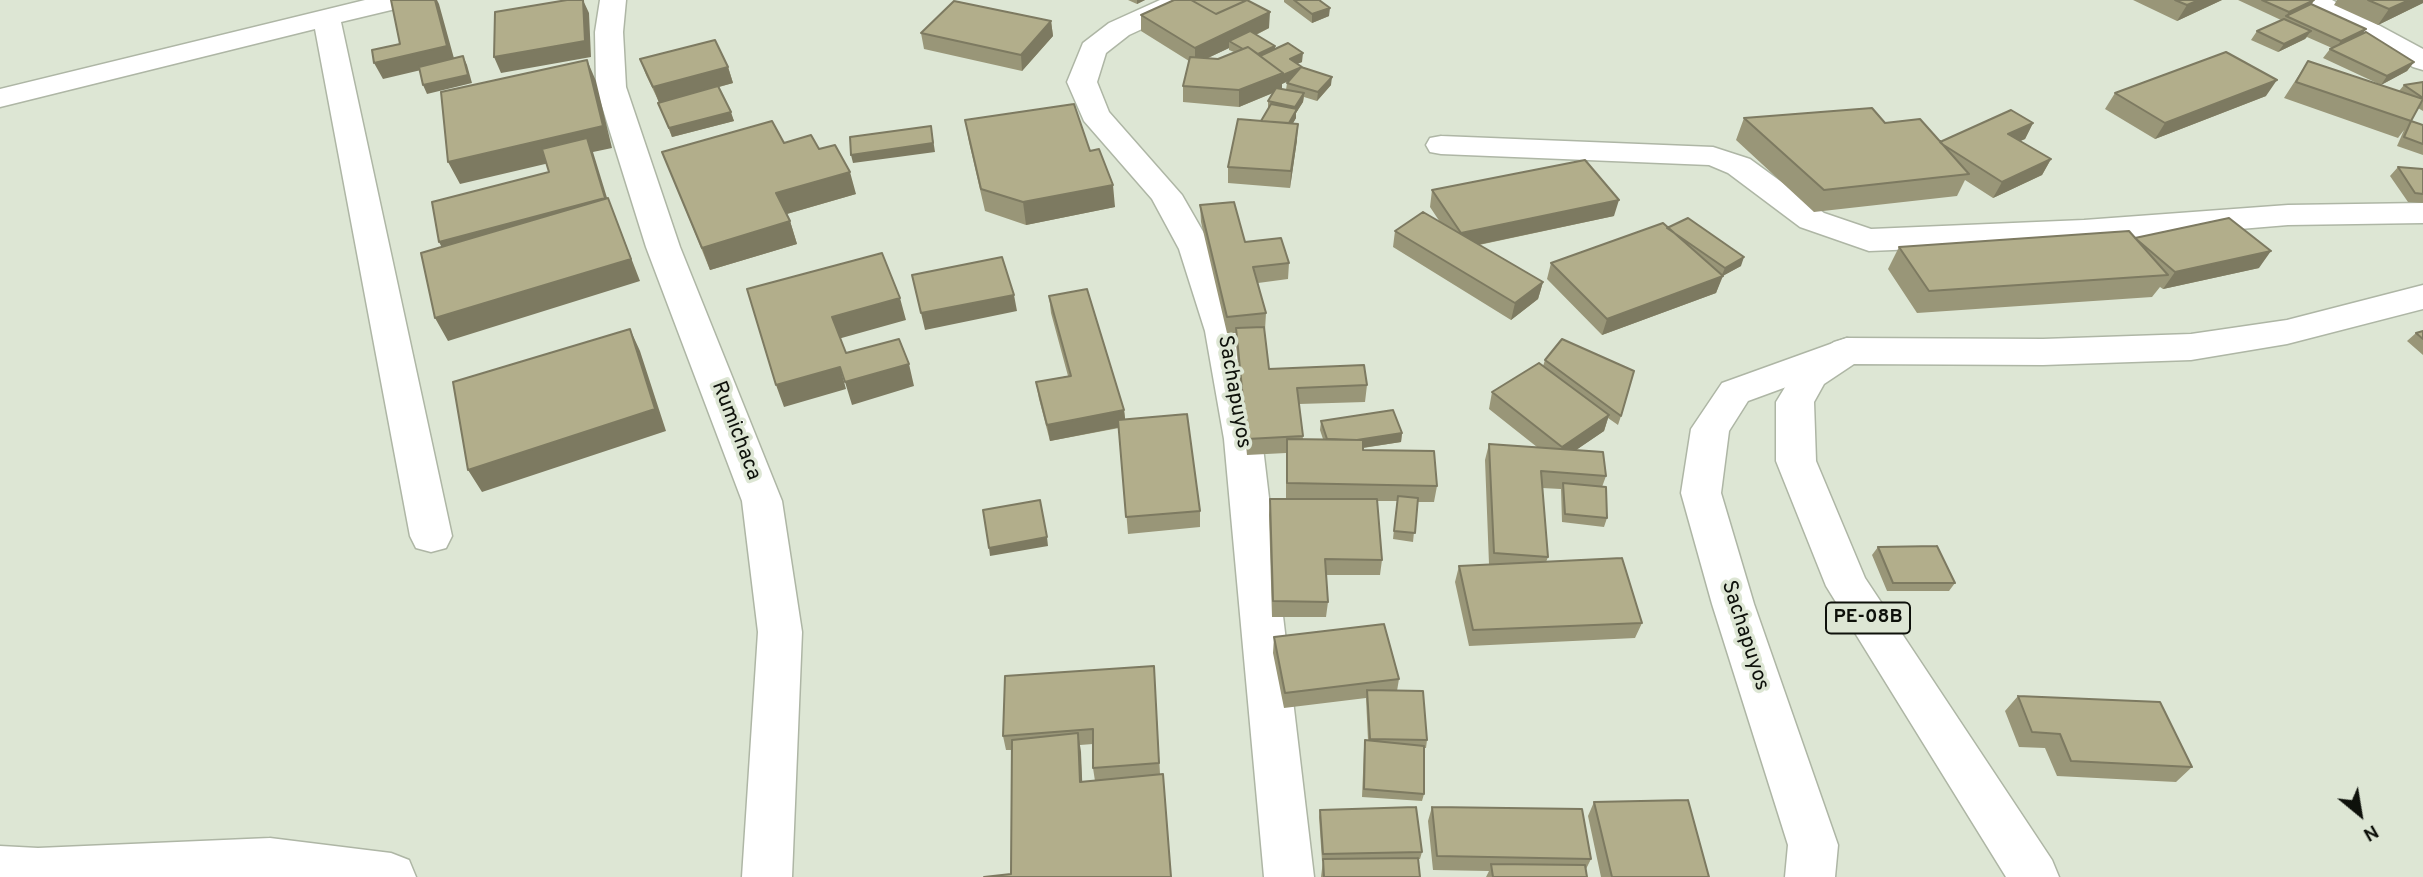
<!DOCTYPE html>
<html>
<head>
<meta charset="utf-8">
<style>
	body { margin:0 }
	#map { position:relative; width:2423px; height:877px; overflow:hidden; background:#dde6d4; font-family:Overpass,sans-serif }
	canvas { display:block }
	.north { position:absolute; left:2325px; top:779px; width:70px; height:70px; -webkit-text-stroke:5px #dde6d4; paint-order:stroke; rotate:150deg; font-size:19px; font-weight:700; line-height:28px; text-align:center; color:#0e110b }
	.north::after { content:''; display:block; margin:auto; width:24px; height:32px; background:#0e110b; clip-path:polygon(50% 0,100% 100%,50% 72%,0 100%) }
</style>
</head>
<body>
<div id="map">
<canvas width="2423" height="877"></canvas>
<div class="north">N</div>
</div>
<script>
const ctx = document.querySelector('canvas').getContext('2d');
ctx.lineJoin = 'round';
const toPath = rows => new Path2D(rows.map(r => 'M' + r).join(''));
function strokePath(path, color, width, dash) { ctx.strokeStyle = color; ctx.lineWidth = width; ctx.lineCap = dash ? 'butt' : 'round'; ctx.setLineDash(dash || []); ctx.stroke(path); }
function fillPath(path, color) { ctx.fillStyle = color; ctx.fill(path, 'evenodd'); }
function drawText(font, color, halo, rows, align = 'center') {
  ctx.font = font + ' Overpass,sans-serif'; ctx.lineWidth = 7; ctx.setLineDash([]); ctx.textBaseline = 'middle'; ctx.strokeStyle = halo; ctx.fillStyle = color; for (const [text, x, y, turn = 0] of rows) {
    ctx.save(); ctx.translate(x, y); ctx.rotate((+turn || 0) * Math.PI / 180); ctx.textAlign = isNaN(turn) ? turn : align; if (halo) ctx.strokeText(text, 0, 0); ctx.fillText(text, 0, 0); ctx.restore();
  }
}
const minor = toPath([
	[365,0,411,0,408,6,341,22,452,536,446,548,431,552,416,548,410,536,315,29,0,107,0,89,365,0],
	[600,0,626,0,623,32,626,87,680,247,782,501,802,632,792,877,742,877,758,632,742,501,646,247,596,87,595,32,600,0],
	[1160,0,1195,0,1192,6,1129,35,1106,53,1097,82,1109,112,1182,195,1213,249,1241,331,1262,439,1314,877,1264,877,1224,439,1205,331,1179,249,1152,199,1084,121,1067,82,1083,43,1109,23,1160,0],
	[2299,0,2332,0,2423,49,2423,70,2413,67,2302,6,2299,0],
	[1441,136,1713,147,1750,159,1824,213,1871,229,2084,220,2288,205,2423,203,2423,223,2288,225,2084,242,1869,251,1800,227,1728,173,1709,165,1441,154,1430,152,1426,145,1430,138,1441,136],
	[1847,338,1860,342,1865,351,1860,360,1748,401,1729,431,1721,493,1754,604,1838,845,1835,877,1785,877,1788,845,1712,604,1681,493,1691,429,1722,383,1847,338]
]);
const trunk = toPath([
	[2423,285,2423,309,2287,344,2191,360,2043,365,1854,364,1824,384,1814,402,1816,461,1865,578,2052,860,2059,877,2006,877,1826,586,1776,461,1776,402,1798,366,1834,342,1847,338,2043,339,2191,334,2287,320,2423,285],
	[270,838,391,853,409,860,416,877,0,877,0,846,38,848,270,838]
]);
strokePath(minor, '#aeb6a5', 3);
strokePath(trunk, '#aeb6a5', 3);
fillPath(minor, '#fff');
fillPath(trunk, '#fff');
fillPath(toPath([
	[1128,0,1145,0,1137,4],
	[1284,0,1319,0,1329,16,1312,23,1284,2],
	[2133,0,2222,0,2177,21],
	[2238,0,2314,0,2312,4,2414,62,2407,71,2381,85,2323,58,2330,49,2332,48,2307,37,2305,39,2278,52,2251,40,2257,31,2281,20],
	[2337,0,2423,0,2423,3,2378,25,2334,5],
	[1141,15,1269,28,1256,35,1275,49,1302,62,1297,64,1302,68,1331,85,1317,101,1304,97,1303,102,1296,113,1296,118,1293,123,1297,140,1290,188,1228,183,1228,167,1261,121,1268,109,1268,101,1273,93,1239,107,1183,102,1183,86,1189,61,1141,31],
	[1229,48,1229,50,1234,52,1218,59,1208,58],
	[1288,81,1287,83,1286,90,1282,89,1282,84],
	[1051,21,1053,36,1022,71,924,49,921,33],
	[640,59,728,67,733,83,719,87,734,121,672,137,658,103,659,102,646,75],
	[2308,61,2399,91,2404,85,2423,82,2423,111,2418,108,2411,121,2423,125,2423,155,2397,146,2404,130,2398,138,2284,98],
	[2115,93,2266,96,2155,139,2105,109],
	[1744,118,1885,123,1940,142,2033,123,2025,139,2020,141,2051,159,2042,175,1993,198,1965,180,1957,196,1814,212,1736,140],
	[965,120,1090,151,1115,207,1026,225,985,211,969,142],
	[784,143,819,149,856,194,787,214,790,221,797,244,710,270,662,152],
	[2398,167,2423,169,2423,203,2408,202,2390,176],
	[1432,190,1614,216,1479,245,1543,282,1538,299,1511,320,1393,247,1395,231,1440,222,1430,207],
	[1200,205,1245,242,1289,263,1288,279,1258,283,1266,313,1265,330,1264,330,1269,369,1367,385,1365,402,1299,404,1303,439,1323,439,1320,430,1321,421,1402,433,1401,442,1363,448,1363,450,1437,486,1434,502,1417,502,1413,542,1393,539,1397,501,1377,501,1382,560,1380,575,1326,575,1328,602,1326,617,1272,617,1269,515,1270,499,1286,499,1286,453,1247,455,1236,345,1236,333,1227,333,1201,222],
	[1667,227,1741,266,1722,276,1716,293,1602,335,1547,279,1551,263],
	[2135,238,2259,268,2163,289,2160,287,2152,297,1917,313,1888,269,1899,247],
	[1049,296,1124,410,1125,419,1200,511,1200,527,1128,534,1119,428,1050,441,1039,399,1036,382,1068,376,1051,313],
	[2423,331,2423,355,2407,341,2416,333],
	[1545,360,1621,416,1618,425,1608,418,1604,431,1576,450,1606,476,1602,487,1607,518,1604,527,1562,522,1561,489,1542,488,1548,557,1546,562,1642,623,1635,638,1469,646,1455,582,1459,566,1489,564,1485,460,1489,444,1537,447,1489,409,1492,392,1543,366],
	[1878,547,1955,583,1949,591,1887,591,1872,555],
	[1274,637,1399,679,1397,691,1427,740,1426,748,1424,748,1424,794,1422,801,1362,797,1364,748,1365,740,1368,740,1366,698,1284,708,1273,653],
	[1154,666,1160,774,1011,874,1012,750,1006,750,1003,736],
	[1093,744,1093,768,1095,781,1082,782,1080,745],
	[2018,696,2192,767,2176,782,2057,776,2045,748,2019,747,2005,711],
	[1594,802,1709,877,1601,877,1588,816],
	[1432,807,1591,859,1586,869,1587,877,1486,877,1489,871,1433,870,1428,821],
	[1320,810,1422,852,1420,859,1418,859,1420,877,1321,877,1323,861,1322,861,1319,817]
]), '#999678');
fillPath(toPath([
	[435,0,437,0,439,4,455,62,383,79,374,63,447,46],
	[583,0,589,13,591,57,501,73,494,57],
	[1137,0,1145,0,1137,4],
	[2199,0,2222,0,2177,21,2187,5],
	[2314,0,2309,8,2286,16,2289,12],
	[2409,0,2423,0,2423,3,2378,25,2389,9],
	[1330,8,1329,16,1312,23,1312,14],
	[1270,12,1269,28,1235,45,1229,41,1229,48,1195,64,1195,48],
	[1051,21,1053,36,1022,71,1021,55],
	[2366,29,2360,37,2334,50,2341,41],
	[2311,31,2305,39,2278,52,2284,44],
	[1275,46,1275,54,1255,56],
	[1303,53,1302,62,1289,67,1290,59],
	[463,56,467,65,472,83,427,94,423,85],
	[587,60,596,81,612,148,593,152,612,214,448,259,439,242,592,153,460,184,448,162],
	[2414,62,2407,71,2381,85,2387,76],
	[728,67,733,83,659,103,653,87],
	[1302,67,1301,75,1282,84,1282,89,1239,107,1239,90],
	[1332,77,1331,85,1317,101,1318,92],
	[2277,80,2266,96,2155,139,2165,123],
	[1304,93,1303,102,1296,113,1296,118,1285,137,1286,129,1295,112,1295,107],
	[731,112,734,121,672,137,669,128],
	[2033,123,2025,139,2000,150,2008,134],
	[1298,124,1297,140,1290,188,1291,171],
	[931,126,935,152,853,163,851,155],
	[2051,159,2042,175,1993,198,2002,182],
	[850,172,856,194,783,215,776,193],
	[1113,185,1115,207,1026,225,1023,202],
	[608,198,640,281,448,341,435,318],
	[1619,200,1614,216,1458,249,1461,233],
	[790,221,797,244,710,270,702,248],
	[2271,251,2259,268,2163,289,2175,272],
	[1744,257,1741,266,1721,277,1725,268],
	[1723,276,1716,293,1602,335,1607,319],
	[1543,282,1538,299,1511,320,1515,303],
	[1014,295,1017,311,925,330,921,313],
	[900,298,906,320,838,339,832,317],
	[630,329,640,351,666,431,482,492,468,470],
	[909,364,914,386,852,405,845,382],
	[840,367,846,389,784,407,776,385],
	[1124,410,1126,426,1050,441,1047,425],
	[1609,415,1604,431,1557,463,1562,447],
	[1402,433,1401,442,1328,453,1329,444],
	[1047,537,1048,546,990,556,989,548],
	[1078,733,1081,752,1083,801,1080,782]
]), '#7d7a61');
const building = toPath([
	[391,0,435,0,447,46,374,63,372,50,400,44,391,0],
	[567,0,583,0,585,41,494,57,495,12,567,0],
	[1174,0,1191,0,1216,14,1247,0,1270,12,1195,48,1141,15,1174,0],
	[1191,0,1243,0,1245,1,1216,14,1191,0],
	[1294,0,1319,0,1330,8,1312,14,1294,0],
	[2175,0,2199,0,2187,5,2175,0],
	[2262,0,2314,0,2289,12,2262,0],
	[2368,0,2409,0,2389,9,2368,0],
	[954,1,1051,21,1021,55,921,33,954,1],
	[2311,4,2366,29,2341,41,2286,16,2311,4],
	[2284,19,2311,31,2284,44,2257,31,2284,19],
	[1250,31,1275,46,1258,54,1248,47,1243,49,1229,41,1250,31],
	[2366,32,2414,62,2387,76,2330,49,2366,32],
	[715,40,728,67,653,87,640,59,715,40],
	[1288,43,1303,53,1290,59,1302,67,1283,75,1283,73,1260,56,1288,43],
	[1248,47,1283,73,1239,90,1183,86,1190,57,1218,59,1248,47],
	[2226,52,2277,80,2165,123,2115,93,2226,52],
	[463,56,468,75,423,85,419,67,463,56],
	[587,60,603,126,448,162,441,92,587,60],
	[2308,61,2423,99,2411,121,2296,82,2308,61],
	[1301,67,1332,77,1318,92,1287,83,1301,67],
	[2423,82,2423,98,2404,85,2423,82],
	[718,86,731,112,669,128,658,103,718,86],
	[1276,88,1304,93,1295,107,1268,101,1276,88],
	[1074,104,1090,151,1099,149,1113,185,1023,202,981,189,965,120,1074,104],
	[1271,104,1297,109,1289,123,1261,121,1271,104],
	[1872,108,1885,123,1920,119,1969,174,1824,190,1744,118,1872,108],
	[2011,110,2033,123,2008,134,2051,159,2002,182,1942,144,1940,142,2011,110],
	[1238,119,1298,124,1291,171,1228,167,1238,119],
	[772,121,784,143,811,135,819,149,835,145,850,172,776,193,790,221,702,248,662,152,772,121],
	[2411,121,2423,125,2423,144,2404,137,2411,121],
	[931,126,933,143,851,155,850,137,931,126],
	[587,138,605,198,439,242,432,202,549,172,542,149,587,138],
	[1585,160,1619,200,1461,233,1432,190,1585,160],
	[2398,167,2423,169,2423,194,2415,193,2398,167],
	[608,198,631,259,435,318,421,253,608,198],
	[1234,202,1245,242,1281,238,1289,263,1253,267,1266,313,1227,317,1200,205,1234,202],
	[1423,212,1543,282,1515,303,1395,231,1423,212],
	[1688,218,1744,257,1725,268,1667,228,1688,218],
	[2229,218,2271,251,2175,272,2135,238,2229,218],
	[1663,223,1723,276,1607,319,1551,263,1663,223],
	[2129,231,2168,275,1929,291,1899,247,2129,231],
	[882,253,900,298,832,317,846,353,899,339,909,364,845,382,840,367,776,385,747,289,882,253],
	[1002,257,1014,295,921,313,912,275,1002,257],
	[1087,289,1124,410,1047,425,1036,382,1071,376,1049,296,1087,289],
	[1264,327,1269,369,1364,365,1367,385,1297,388,1303,436,1247,439,1236,328,1264,327],
	[630,329,655,409,468,470,453,382,630,329],
	[2423,331,2423,339,2416,333,2423,331],
	[1562,339,1634,371,1621,416,1545,360,1562,339],
	[1539,363,1609,415,1562,447,1492,392,1539,363],
	[1393,410,1402,433,1357,440,1327,439,1321,421,1393,410],
	[1187,414,1200,511,1126,517,1118,420,1187,414],
	[1287,439,1363,440,1363,450,1434,451,1437,486,1287,483,1287,439],
	[1489,444,1603,452,1606,476,1541,471,1548,557,1494,553,1489,444],
	[1563,483,1606,487,1607,518,1565,514,1563,483],
	[1398,496,1418,498,1415,533,1394,531,1398,496],
	[1270,499,1377,499,1382,560,1325,559,1328,602,1273,601,1270,499],
	[1040,500,1047,537,989,548,983,510,1040,500],
	[1937,546,1955,583,1893,583,1878,547,1937,546],
	[1622,558,1642,623,1473,630,1459,566,1622,558],
	[1384,624,1399,679,1285,693,1274,637,1384,624],
	[1154,666,1159,763,1093,768,1093,729,1003,736,1005,676,1154,666],
	[1367,690,1423,691,1427,740,1370,739,1367,690],
	[2018,696,2160,702,2192,767,2071,761,2060,734,2032,732,2018,696],
	[1078,733,1080,782,1163,774,1171,877,984,877,1011,874,1012,740,1078,733],
	[1365,740,1424,746,1424,794,1364,789,1365,740],
	[1688,800,1709,877,1612,877,1594,802,1688,800],
	[1416,807,1422,852,1323,854,1320,810,1416,807],
	[1432,807,1582,809,1591,859,1437,856,1432,807],
	[1418,858,1420,877,1324,877,1323,859,1418,858],
	[1491,864,1585,865,1587,877,1493,877,1491,864]
]);
fillPath(building, '#b2ae8b');
strokePath(building, '#7d7a61', 2);
for (const [x, y, w] of [
	[1868,618,84]
]) { const box = new Path2D(); box.roundRect(x - w / 2, y - 15.5, w, 31, 5); ctx.fillStyle = '#dde6d4'; ctx.fill(box); strokePath(box, '#0e110b', 2); }
drawText('bold 19px', '#0e110b', null, [
	["PE-08B",1868,618]
]);
drawText('21px', '#0e110b', '#dde6d4', [
	["Sachapuyos",1233,392,80],
	["Rumichaca",735,431,69],
	["Sachapuyos",1744,636,72]
]);
</script>
</body>
</html>
